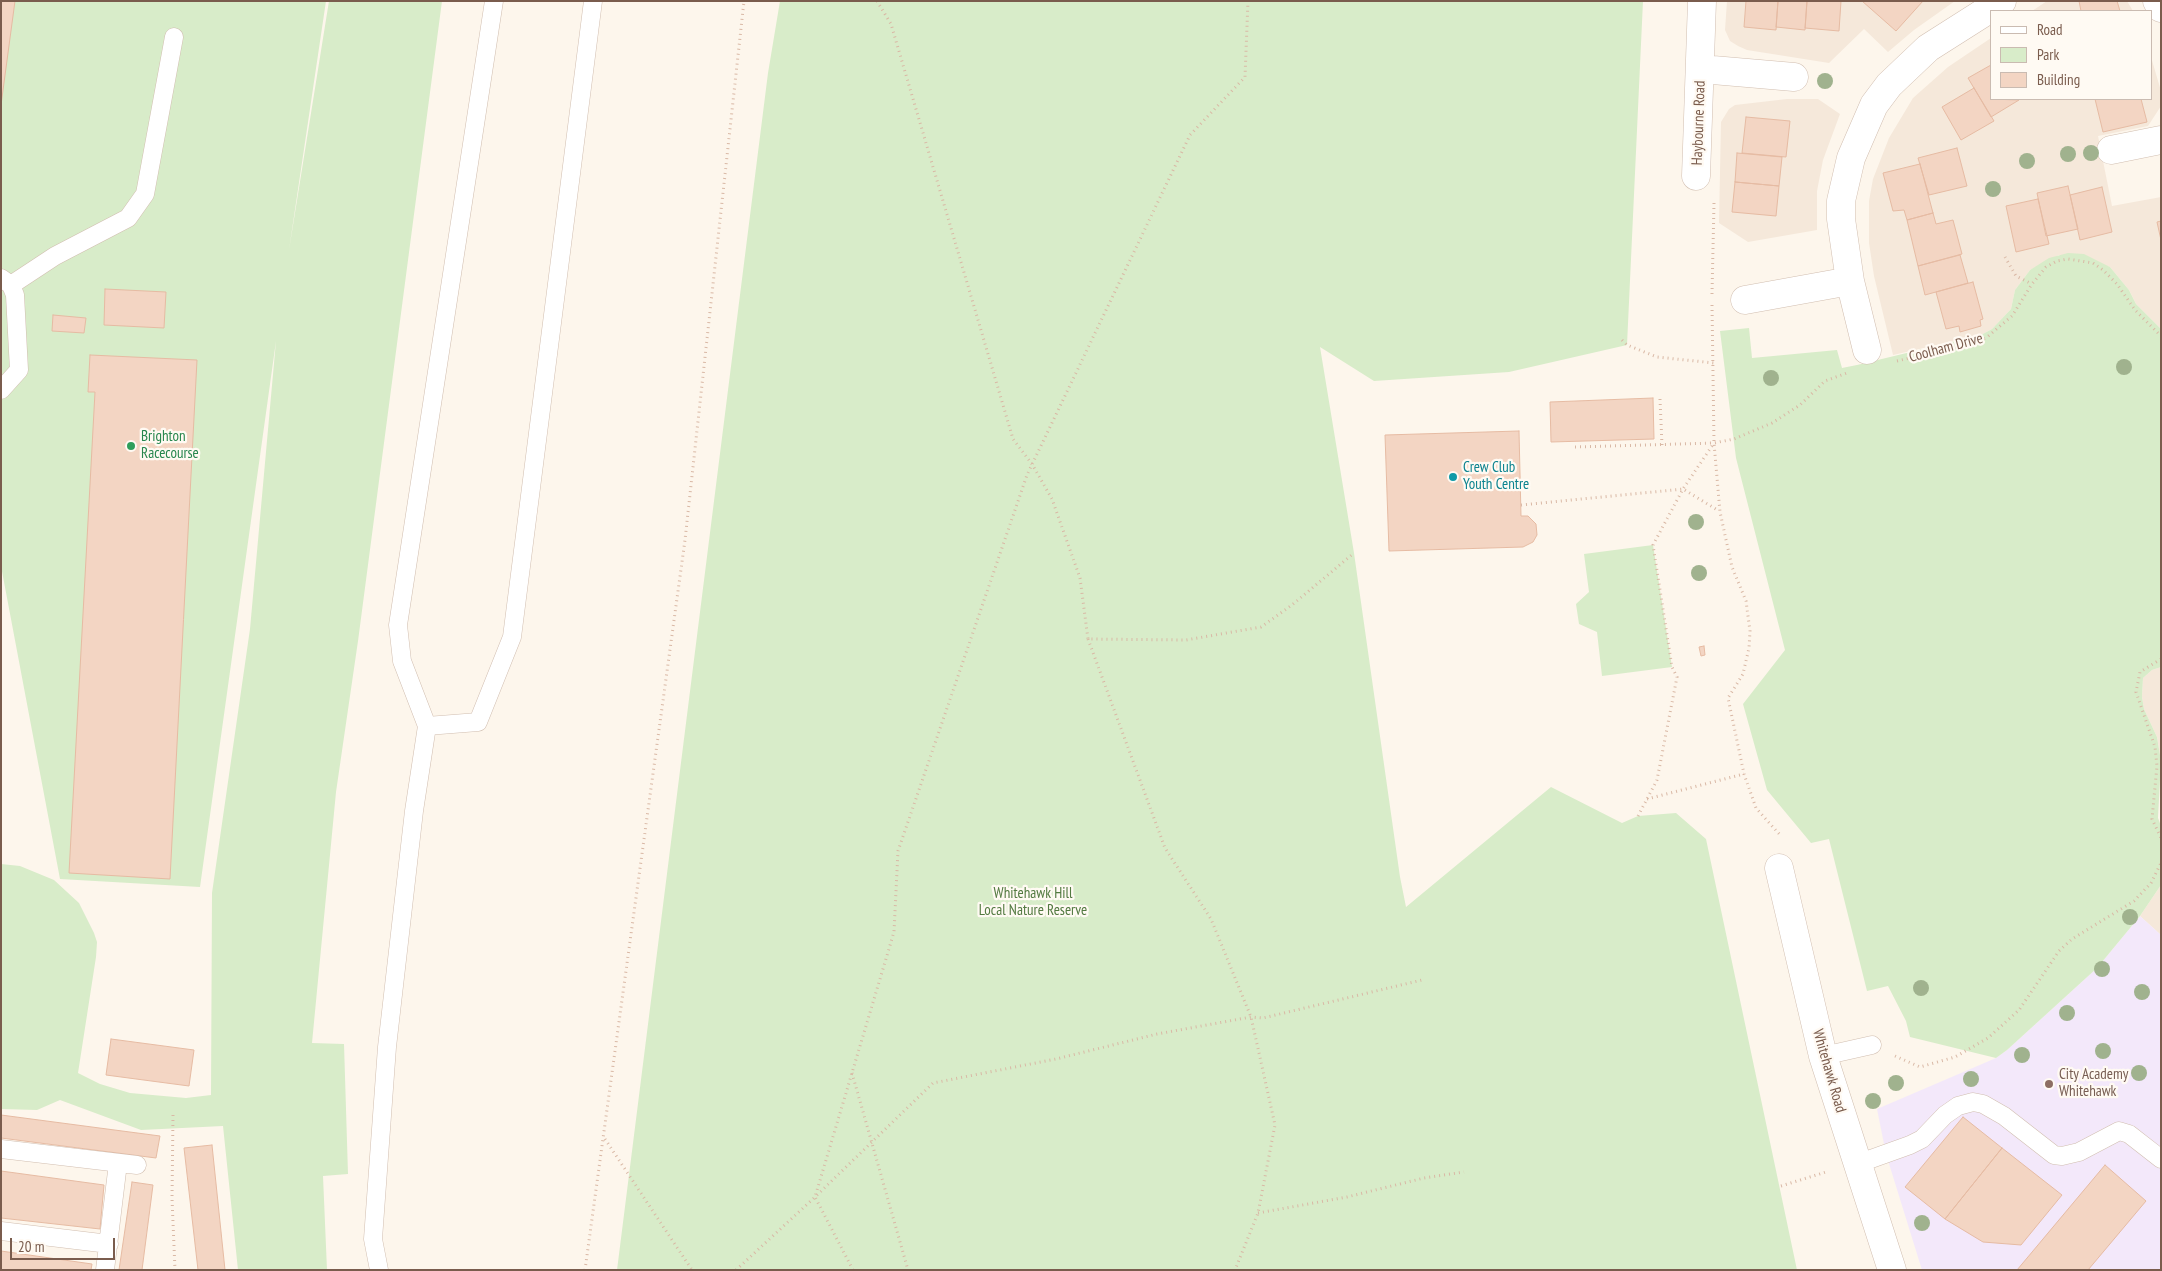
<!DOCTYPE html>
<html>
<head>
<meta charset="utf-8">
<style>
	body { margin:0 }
	#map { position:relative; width:2162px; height:1271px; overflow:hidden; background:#fdf6ec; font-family:"PT Sans Narrow",sans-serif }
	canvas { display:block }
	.frame { position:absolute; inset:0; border:2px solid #7a5c4d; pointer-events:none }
	.legend { position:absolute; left:1990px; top:10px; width:162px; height:90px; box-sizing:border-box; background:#fffaf3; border:1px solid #cabbb1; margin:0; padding:6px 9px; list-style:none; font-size:15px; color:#7a5c4d }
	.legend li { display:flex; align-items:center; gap:10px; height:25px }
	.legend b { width:25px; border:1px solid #cabbb1 }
	.scale { position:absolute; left:10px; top:1238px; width:105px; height:22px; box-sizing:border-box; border:2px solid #7a5c4d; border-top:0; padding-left:6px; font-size:15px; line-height:18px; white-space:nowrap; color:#7a5c4d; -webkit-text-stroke:4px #fffaf3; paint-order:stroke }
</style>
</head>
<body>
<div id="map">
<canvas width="2162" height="1271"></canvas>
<div class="frame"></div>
<ul class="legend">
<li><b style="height:6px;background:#fff"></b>Road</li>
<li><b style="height:14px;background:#d8ecc9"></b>Park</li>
<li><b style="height:14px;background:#f3d5c3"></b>Building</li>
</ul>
<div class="scale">20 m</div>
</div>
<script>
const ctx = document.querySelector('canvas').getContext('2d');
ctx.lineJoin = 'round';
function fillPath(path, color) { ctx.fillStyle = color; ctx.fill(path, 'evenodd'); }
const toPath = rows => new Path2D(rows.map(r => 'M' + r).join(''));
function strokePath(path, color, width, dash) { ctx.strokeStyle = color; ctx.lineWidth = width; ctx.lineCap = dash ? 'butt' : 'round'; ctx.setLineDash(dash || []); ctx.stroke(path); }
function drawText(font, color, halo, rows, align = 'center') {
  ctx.font = font + ' "PT Sans Narrow",sans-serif'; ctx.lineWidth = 4.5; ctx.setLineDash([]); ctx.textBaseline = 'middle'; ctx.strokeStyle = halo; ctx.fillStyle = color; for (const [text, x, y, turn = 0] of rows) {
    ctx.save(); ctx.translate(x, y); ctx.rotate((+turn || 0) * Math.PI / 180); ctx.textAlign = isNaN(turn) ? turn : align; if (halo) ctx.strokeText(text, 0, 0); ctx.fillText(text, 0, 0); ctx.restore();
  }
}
fillPath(toPath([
	[1727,1,1955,1,1914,30,1888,52,1864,29,1829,63,1747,50,1738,46,1730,41,1725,30],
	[2047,1,2127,1,2133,11,2032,11],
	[1991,38,1991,99,2151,99,2151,57,2161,91,2161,106,2148,126,2098,136,2112,206,2161,197,2161,329,2136,304,2129,290,2110,267,2059,255,2030,270,2015,290,2011,309,1992,329,1981,335,1893,355,1874,276,1869,243,1869,201,1873,179,1889,138,1913,98,1948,67],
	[1787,99,1818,99,1840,114,1823,160,1817,191,1817,230,1748,242,1719,223,1721,122,1729,109,1735,105],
	[2161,667,2161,761,2157,737,2144,709,2142,697,2143,678,2152,670],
	[2161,885,2161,935,2140,916]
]), '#f5e8da');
fillPath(toPath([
	[2140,916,2161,935,2161,1270,1922,1270,1886,1154,1877,1109,1996,1058,2007,1050,2097,968]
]), '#f3e8fa');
fillPath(toPath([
	[1,1,326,1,289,250,329,1,442,1,358,641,336,792,312,1043,344,1044,348,1174,323,1176,327,1270,238,1270,223,1126,141,1130,60,1100,37,1110,1,1109,1,864,20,866,54,880,79,903,94,933,97,942,96,957,78,1073,100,1084,130,1093,186,1098,211,1095,212,893,250,629,276,341,200,887,60,879,1,566],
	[780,1,1643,1,1627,345,1509,372,1374,381,1320,347,1354,553,1400,877,1406,907,1551,787,1622,823,1638,816,1676,813,1706,839,1797,1270,617,1270,768,73],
	[2068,253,2084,254,2110,267,2129,290,2136,304,2161,329,2161,667,2152,670,2143,678,2142,697,2144,709,2157,737,2161,761,2158,818,2161,826,2161,885,2140,916,2097,968,2007,1050,1996,1058,1910,1037,1906,1021,1888,986,1867,991,1829,839,1811,843,1767,790,1743,704,1785,650,1736,458,1720,331,1749,328,1752,358,1837,350,1842,368,1857,365,1981,335,1992,329,2011,309,2015,290,2030,270,2049,258],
	[1653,545,1672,667,1602,676,1597,632,1579,624,1576,604,1589,592,1584,554]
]), '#d8ecc9');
const building = toPath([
	[1,1,15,1,1,105,1,1],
	[1746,1,1778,1,1776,30,1744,27,1746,1],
	[1778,1,1807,1,1805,30,1776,27,1778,1],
	[1807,1,1841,1,1839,31,1805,28,1807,1],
	[1862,1,1923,1,1896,31,1862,1],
	[2079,1,2117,1,2120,11,2081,11,2079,1],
	[1991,65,1991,99,2019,100,1991,117,1968,78,1991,65],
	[1974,88,1994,121,1961,140,1942,107,1974,88],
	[2095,99,2141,99,2147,122,2103,132,2095,99],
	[1746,117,1790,121,1786,157,1742,153,1746,117],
	[1957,148,1967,186,1929,195,1918,158,1957,148],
	[1737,153,1782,157,1779,186,1735,182,1737,153],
	[1920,164,1933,213,1907,220,1904,210,1893,211,1883,173,1920,164],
	[1735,182,1779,186,1776,216,1732,212,1735,182],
	[2068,186,2078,229,2046,236,2037,193,2068,186],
	[2102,187,2112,232,2080,240,2070,195,2102,187],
	[2038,199,2049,244,2016,252,2006,206,2038,199],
	[1933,213,1936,224,1953,220,1962,254,1918,266,1907,220,1933,213],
	[2161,221,2161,240,2157,222,2161,221],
	[1960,255,1968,283,1925,295,1918,266,1960,255],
	[1973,282,1983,319,1980,320,1981,326,1960,332,1959,326,1946,329,1936,292,1973,282],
	[105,289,166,292,164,328,104,325,105,289],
	[53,315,86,318,84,333,52,331,53,315],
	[90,355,197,360,170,879,69,873,95,392,88,392,90,355],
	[1653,398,1654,439,1551,442,1550,402,1653,398],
	[1519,431,1521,516,1528,516,1536,524,1537,535,1533,542,1523,547,1389,551,1385,435,1519,431],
	[1704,646,1705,655,1701,656,1699,647,1704,646],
	[111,1039,194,1050,189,1086,106,1075,111,1039],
	[1,1115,160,1136,156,1158,1,1138,1,1115],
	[1963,1117,2002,1148,1945,1219,1905,1187,1963,1117],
	[212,1145,225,1270,198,1270,184,1148,212,1145],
	[2002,1148,2062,1195,2021,1245,1983,1242,1945,1219,2002,1148],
	[2105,1165,2146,1201,2088,1270,2017,1270,2105,1165],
	[1,1171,104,1185,100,1229,1,1218,1,1171],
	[132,1182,153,1185,142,1270,119,1270,132,1182],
	[1,1251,92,1264,91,1270,1,1270,1,1251]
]);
fillPath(building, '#f3d5c3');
strokePath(building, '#e6bba3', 1);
const service = toPath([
	[1,278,11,285,15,295,19,370,1,390],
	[11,285,55,256,128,218,145,194,174,37],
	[427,726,478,722,512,637,593,1],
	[1823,1056,1872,1045],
	[1,1149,137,1165],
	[1857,1164,1910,1145,1922,1139,1945,1115,1958,1106,1973,1102,1983,1104,2004,1116,2054,1155,2062,1156,2079,1152,2119,1131,2129,1134,2161,1159],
	[1,1231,109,1244],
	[105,1270,118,1163],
	[379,1270,373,1239,387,1047,414,811,427,726,402,661,398,625,494,1]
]);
const minor = toPath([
	[2157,1,2161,8],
	[1701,69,1794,77],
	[2111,150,2161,140],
	[1696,176,1702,1],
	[1850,281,1867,350],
	[1745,300,1850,281,1841,219,1841,201,1851,158,1874,105,1889,85,1928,48,2002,1],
	[1779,868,1823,1056,1892,1270]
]);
strokePath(service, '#d1beb0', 19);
strokePath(minor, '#d1beb0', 29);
strokePath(toPath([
	[877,1,891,24,1013,439,1032,464,1052,499,1080,578,1088,639,1186,640,1261,627,1292,605,1354,553],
	[2005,257,2016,276,2032,284],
	[1712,294,1714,203],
	[1712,305,1714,443,1720,512,1732,567,1746,601,1750,631,1749,648,1743,674,1728,698,1744,774,1756,808,1781,836],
	[1622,340,1627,345,1657,357,1714,363],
	[1897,361,1958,347,1986,338,2012,316,2032,284,2046,267,2057,261,2068,259,2093,263,2103,270,2117,284,2135,310,2161,336],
	[1660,399,1662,445],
	[1575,447,1714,443,1734,439,1772,423,1800,405,1825,381,1847,373],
	[1521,505,1683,489,1719,511],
	[1088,639,1165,848,1211,919,1251,1017,1275,1125,1258,1213,1235,1270],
	[2161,659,2140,672,2136,692,2155,747,2157,766,2152,819,2161,838],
	[1647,799,1744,774],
	[1638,816,1657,780,1677,677,1672,667,1653,545,1683,489,1714,443],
	[1895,1056,1920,1067,1955,1057,1988,1038,2019,1010,2059,951,2072,939,2134,901,2151,883,2161,863],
	[852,1073,908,1270],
	[173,1115,172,1198,175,1270],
	[605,1139,692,1270],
	[1781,1186,1826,1172],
	[1258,1213,1347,1197,1424,1178,1464,1172],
	[585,1270,685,540,744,1],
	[736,1270,815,1197,894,932,898,851,1027,475,1190,135,1245,77,1248,1],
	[853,1270,815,1197,933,1083,1056,1059,1157,1034,1251,1017,1263,1018,1422,980]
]), '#d9b8a5', 3, [1, 4]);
strokePath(service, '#fff', 18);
strokePath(minor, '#fff', 28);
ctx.fillStyle = '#a0b28e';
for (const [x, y] of [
	[1825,81],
	[2091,153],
	[2068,154],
	[2027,161],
	[1993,189],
	[2124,367],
	[1771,378],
	[1696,522],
	[1699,573],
	[2130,917],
	[2102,969],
	[1921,988],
	[2142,992],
	[2067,1013],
	[2103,1051],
	[2022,1055],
	[2139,1073],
	[1971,1079],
	[1896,1083],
	[1873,1101],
	[1922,1223]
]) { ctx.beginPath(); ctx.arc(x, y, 8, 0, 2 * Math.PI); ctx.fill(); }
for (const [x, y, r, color] of [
	[131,446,5,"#2e9e5b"],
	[1453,477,5,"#0f9aa8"],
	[2049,1084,5,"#8d6e63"]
]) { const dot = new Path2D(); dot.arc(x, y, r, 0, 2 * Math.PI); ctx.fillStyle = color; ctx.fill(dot); strokePath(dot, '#fffaf3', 2); }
drawText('15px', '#7a5c4d', '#fffaf3', [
	["Haybourne Road",1699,123,-88],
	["Coolham Drive",1946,348,-15],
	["Whitehawk Road",1829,1071,74]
]);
drawText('15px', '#27864d', '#fffaf3', [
	["Brighton",141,437],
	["Racecourse",141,454]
], 'left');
drawText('15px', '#0d838f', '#fffaf3', [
	["Crew Club",1463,468],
	["Youth Centre",1463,485]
], 'left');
drawText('15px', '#537a41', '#fffaf3', [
	["Whitehawk Hill",1033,894],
	["Local Nature Reserve",1033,911]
]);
drawText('15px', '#785e54', '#fffaf3', [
	["City Academy",2059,1075],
	["Whitehawk",2059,1092]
], 'left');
</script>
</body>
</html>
